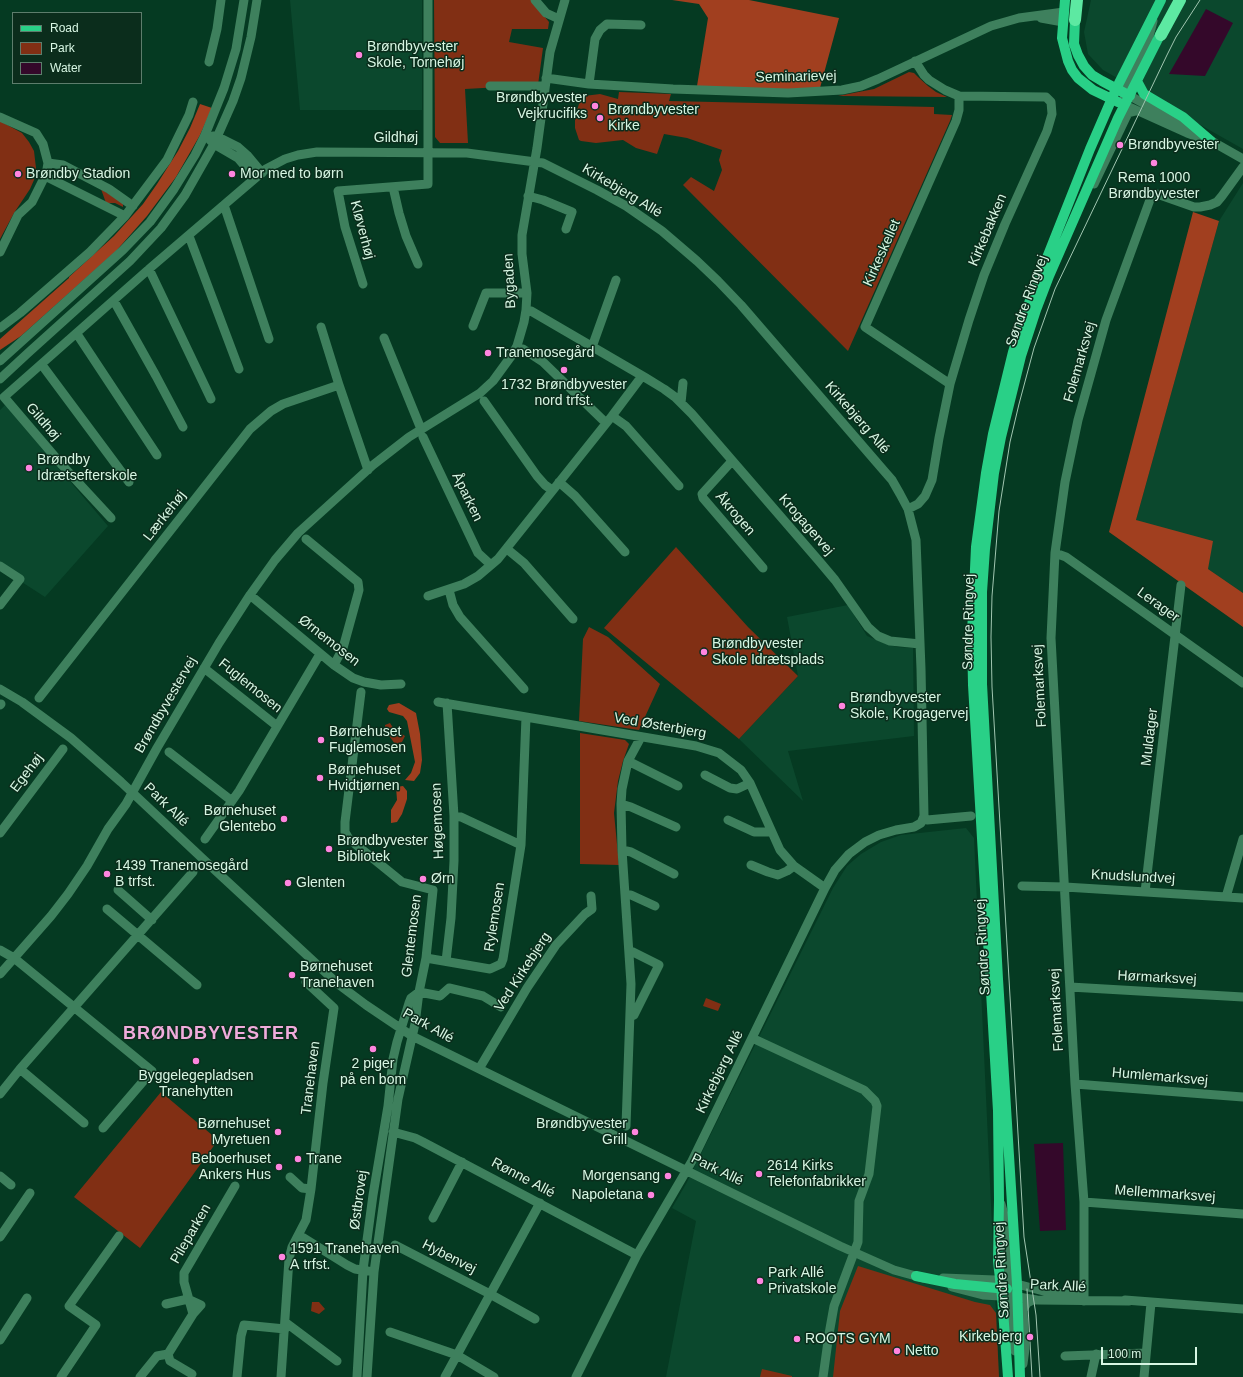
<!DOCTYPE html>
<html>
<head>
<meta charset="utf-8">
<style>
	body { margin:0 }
	#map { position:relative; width:1243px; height:1377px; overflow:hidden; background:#053a22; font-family:Arial,sans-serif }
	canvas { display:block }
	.legend { position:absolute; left:12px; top:12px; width:130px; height:72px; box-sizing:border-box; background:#0b2d1c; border:1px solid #5d7d6c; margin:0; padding:5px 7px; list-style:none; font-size:12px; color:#d7f6e3 }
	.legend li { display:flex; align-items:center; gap:8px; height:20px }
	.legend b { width:20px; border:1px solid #5d7d6c }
	.scale { position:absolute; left:1101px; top:1347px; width:96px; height:18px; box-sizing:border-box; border:2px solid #d7f6e3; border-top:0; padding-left:5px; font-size:12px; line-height:14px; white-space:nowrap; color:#d7f6e3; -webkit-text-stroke:3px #0b2d1c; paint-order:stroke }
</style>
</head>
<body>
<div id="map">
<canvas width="1243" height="1377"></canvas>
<ul class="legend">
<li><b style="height:5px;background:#29d087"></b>Road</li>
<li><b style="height:11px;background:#812f14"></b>Park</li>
<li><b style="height:11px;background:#34082a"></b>Water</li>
</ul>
<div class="scale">100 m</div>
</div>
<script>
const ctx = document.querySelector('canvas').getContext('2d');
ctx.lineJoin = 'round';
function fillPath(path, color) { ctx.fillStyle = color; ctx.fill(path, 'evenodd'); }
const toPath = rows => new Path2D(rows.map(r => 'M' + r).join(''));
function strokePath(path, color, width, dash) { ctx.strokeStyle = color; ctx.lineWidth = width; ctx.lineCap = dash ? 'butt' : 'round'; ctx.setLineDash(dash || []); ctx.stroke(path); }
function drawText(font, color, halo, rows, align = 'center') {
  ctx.font = font + ' Arial,sans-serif'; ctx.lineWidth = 3; ctx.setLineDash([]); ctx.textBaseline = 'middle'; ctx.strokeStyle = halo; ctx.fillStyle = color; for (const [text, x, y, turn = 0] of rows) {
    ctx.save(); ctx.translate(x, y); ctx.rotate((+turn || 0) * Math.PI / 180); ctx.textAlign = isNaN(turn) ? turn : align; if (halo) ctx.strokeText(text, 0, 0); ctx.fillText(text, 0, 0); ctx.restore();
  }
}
fillPath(toPath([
	[290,0,422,0,422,110,300,110],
	[1091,0,1243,0,1243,149,1103,70,1088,54,1084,32],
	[1243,183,1243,593,1136,520,1219,221],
	[5,405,108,526,45,597,0,568,0,410],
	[848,605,867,636,884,643,897,647,913,648,914,736,788,751,803,801,739,739,798,676,787,617],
	[966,828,974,838,999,1377,666,1377,696,1221,672,1208,686,1184,833,888,847,866,861,854,881,842,901,835]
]), '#0b482d');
fillPath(toPath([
	[434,0,531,0,549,22,548,29,512,29,509,42,543,48,538,85,465,89,468,143,440,143,435,137],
	[909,72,914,73,918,77,928,86,936,92,947,97,838,96,874,89],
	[619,92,671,94,669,101,934,107,934,114,952,115,950,121,848,351,683,185,691,177,714,191,722,170,719,160,722,150,687,138,664,134,657,154,636,148,623,140,596,143,581,141,579,140,575,128,575,116,579,104,584,96,600,94,618,99],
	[0,121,22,133,29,142,34,151,36,168,34,180,30,189,14,213,0,239],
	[101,189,123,203,123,207,115,203,106,203],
	[676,547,748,627,798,676,739,739,604,628],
	[589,627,608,637,660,684,639,730,579,721,583,639],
	[390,723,395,731,398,729,399,732,405,736,402,742,397,744,395,744,385,730,385,725],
	[580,733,625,740,629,744,623,761,618,781,614,813,619,865,580,864],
	[706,998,721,1004,718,1011,703,1006],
	[161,1092,218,1140,140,1248,74,1197],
	[858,1266,975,1302,990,1305,996,1313,999,1377,833,1377,840,1311],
	[312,1302,319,1302,325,1309,319,1314,311,1311],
	[762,1369,792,1376,792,1377,760,1377]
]), '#812f14');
fillPath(toPath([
	[672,0,749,0,839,18,820,88,788,90,697,86,708,18,699,4],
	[200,104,212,108,200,135,176,177,147,216,116,251,21,336,0,350,0,339,69,278,69,277,114,236,143,204,157,184,178,151,190,128],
	[1193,212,1219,221,1136,520,1213,541,1208,569,1243,593,1243,627,1109,532],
	[399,703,416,713,420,734,422,760,420,773,414,781,405,780,411,773,415,762,407,721,403,716,389,712,387,709,389,705],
	[403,786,407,791,407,799,402,814,397,822,391,823,391,810,397,800,396,787]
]), '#a13f1f');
fillPath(toPath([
	[1206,9,1233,23,1205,76,1169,74],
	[1063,1143,1066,1230,1040,1231,1034,1144]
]), '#34082a');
strokePath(toPath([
	[535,0,546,13,559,19],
	[1041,18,1063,22],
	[1153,21,1147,44,1126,87,1124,93,1125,105,1187,133,1209,141],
	[209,62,217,29,221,0],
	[546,78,589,84,673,89,788,93,842,90,861,86,878,79,991,26,1019,18,1064,12],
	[589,84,595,39,600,30,607,24,641,25],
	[490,86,545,86],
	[1130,96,1193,130],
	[0,117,36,133,43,144,48,163,47,169],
	[213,136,218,137,238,147,247,155,262,173],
	[1206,138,1243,159],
	[210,140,214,144,238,158,255,178],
	[48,163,63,165,109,189,133,206],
	[1094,184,1128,113,1136,111],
	[393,187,399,213,406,236,418,264],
	[528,196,543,200,572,212,566,229],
	[224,205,269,339],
	[189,236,239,369],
	[0,252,18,215,32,202,45,176,125,216],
	[149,269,211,399],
	[363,284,345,227,338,191,428,184,428,0],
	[114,301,156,376,183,427],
	[526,310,531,311,646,378,664,389,675,397,692,414,819,561,835,580,868,627,878,636,890,641,920,644],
	[473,326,486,293,527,293],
	[321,327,339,385,368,470],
	[0,328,20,313,90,252,125,216,167,160,189,115,193,102],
	[77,334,157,455],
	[384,338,421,429],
	[592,347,616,280],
	[523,349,543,362,606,423],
	[0,361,123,250,150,222,174,189,195,155,205,135,224,88,236,49,244,0],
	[42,365,129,482],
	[0,379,28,353,130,261,161,228,185,195,214,144,233,101,241,78,251,37,257,0],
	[950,384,865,327,956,121,959,110,959,96],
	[484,401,537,476,545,485,552,490],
	[681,403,683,383],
	[612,416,626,426,679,486],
	[423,437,478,553,491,565],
	[732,461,702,494,703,498,763,568],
	[559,482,575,496,625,552],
	[908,509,918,504,925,496,932,480,939,438,950,384,969,320,984,275,1005,224,1047,131,1052,114,1051,102,1046,97,959,96,945,90,929,80,924,75,915,61],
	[111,518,62,465,4,397,149,269,266,169,285,159,298,155,317,152,467,153,543,163,597,190,626,206,662,231,697,261,718,281,741,305,885,472,892,480,900,494,908,509,916,540,921,669,924,816,921,823,914,827,896,830,879,835,865,842,849,854,835,870,825,888,692,1161,637,1255,576,1377],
	[306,539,358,582,359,590,343,648,334,665],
	[507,549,524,563,573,619],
	[1055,553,1066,557,1243,683],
	[0,566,20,579,0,605],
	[449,590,453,605,460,617,524,689],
	[250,595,334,665,353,678,364,682,381,685,401,684],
	[428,596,464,584,478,576,498,559,612,416,642,376],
	[204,668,277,726],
	[0,689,22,702,71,738,121,782,203,859,338,984,366,1005,412,1036,840,1246,894,1270,923,1278],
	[361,692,345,822,345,832,349,839,402,882,433,890,426,958,419,992,415,1024,398,1099,378,1243,374,1272,367,1377],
	[39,698,250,429,271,411,283,404,339,385],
	[438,702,696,746,719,753,741,770,750,783,780,850,794,866,825,888],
	[0,705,1,704],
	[169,752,232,801],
	[628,761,678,786],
	[705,775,730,788,737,789,750,783],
	[621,804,631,807,676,827],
	[454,816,461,817,521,845],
	[923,819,927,820,971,816],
	[728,820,754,832,771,832],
	[0,833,63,749],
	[205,839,239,791,320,654],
	[622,850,631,852,674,874],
	[751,865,768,872,778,875,787,871,794,866],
	[1022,886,1065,887,1243,898],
	[118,890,152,920],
	[1145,892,1181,585],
	[625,895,631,895,655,906],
	[1226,897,1243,839],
	[107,909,197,985],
	[0,950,14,958,152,1071,103,1128],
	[629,950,659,965,634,1015,630,1017],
	[426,958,490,969,501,964,503,959,521,845,526,717],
	[446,961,451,918,454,861,454,816,447,703],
	[0,974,51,916,68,894,87,866,108,829,126,804,157,748,219,643,250,595,275,560,298,533,373,465,409,437,480,393,493,381,512,355,517,346,524,322,526,310,527,293,522,254,522,235,537,148,550,52,565,0],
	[1070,987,1243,997],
	[419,992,440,996,449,988,483,996,501,1007],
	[752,1038,864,1090,875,1101,877,1106,869,1174,859,1201,858,1242,834,1306,829,1334,823,1377],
	[20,1069,84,1123],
	[479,1069,527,988,556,945,585,914,592,909,591,896],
	[1075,1084,1243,1097],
	[0,1094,20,1069,193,872],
	[626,1126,631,984,622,850,621,804,622,789,628,761,641,737],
	[393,1132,415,1138,423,1142,637,1255],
	[0,1176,11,1185],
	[290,1177,302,1188,311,1189],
	[1084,1202,1243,1214],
	[1001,1204,1005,1218,1008,1282,1010,1286],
	[433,1218,462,1162],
	[299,1235,347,1265,355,1269,368,1271],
	[0,1237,30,1193],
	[395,1245,490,1294,535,1319],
	[943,1278,995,1280,1017,1284,1047,1292,1084,1296],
	[952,1287,983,1295,1018,1297,1037,1300,1129,1301],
	[1008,1292,1010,1297,1011,1315,1015,1351],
	[1125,1300,1243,1309],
	[1084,1301,1084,1202,1075,1084,1051,638,1055,553,1065,482,1078,420,1106,320,1151,197,1157,194,1194,207,1200,207,1210,205,1217,202,1222,196,1243,167],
	[166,1304,188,1299,201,1305,193,1314],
	[285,1322,337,1361],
	[390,1332,457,1355,494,1377],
	[0,1340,27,1298],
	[168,1354,170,1361,192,1374],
	[1065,1356,1146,1353],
	[1023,1364,1025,1349,1023,1310,1027,1303,1033,1300],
	[61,1377,96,1325,69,1306,119,1236],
	[140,1377,157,1356,168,1354,193,1314,184,1282,184,1273,235,1186],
	[237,1377,241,1336,244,1325,285,1329],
	[281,1377,289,1259,292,1247,306,1220,311,1189,323,1083,334,1008,306,982],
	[357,1377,363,1270,373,1195,388,1106,393,1059,397,1042,409,1003,411,998,419,992],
	[445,1377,540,1203],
	[1091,1377,1096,1354],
	[1144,1377,1151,1303]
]), '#3e805d', 9);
strokePath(toPath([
	[1065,0,1062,38,1068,61,1072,70,1078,78,1093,90,1118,102],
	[1075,20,1074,44,1078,55,1084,66,1092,75,1102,81,1130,96],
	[1137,81,1144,94,1183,117,1211,141],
	[916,1276,955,1284,1007,1289],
	[1008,1377,1002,1297,998,1261,999,1200,998,1111,973,685,972,634,976,547,986,473,993,434,1013,352,1027,308,1090,149,1116,89,1161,0],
	[1020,1377,1017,1284,998,979,982,684,982,592,985,549,994,473,1001,437,1021,356,1036,310,1049,276,1118,118,1163,29]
]), '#29d087', 10);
strokePath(toPath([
	[1075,20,1077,0],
	[1161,35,1180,0]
]), '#5de9a2', 12);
strokePath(toPath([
	[1027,1289,1032,1377],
	[1040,1377,1036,1315,1024,1237,992,687,991,637,992,596,999,511,1010,442,1019,404,1034,348,1055,289,1167,55,1176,37,1200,0]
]), '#a1c6b1', 1);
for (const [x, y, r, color] of [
	[359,55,4,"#ff85df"],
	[595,106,4,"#ff85df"],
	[600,118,4,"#ff85df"],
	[1120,145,4,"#ff85df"],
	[1154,163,4,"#ff85df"],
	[18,174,4,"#ff85df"],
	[232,174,4,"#ff85df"],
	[488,353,4,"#ff85df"],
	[564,370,4,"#ff85df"],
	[29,468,4,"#ff85df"],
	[704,652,4,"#ff85df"],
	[842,706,4,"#ff85df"],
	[321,740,4,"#ff85df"],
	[320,778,4,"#ff85df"],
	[284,819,4,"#ff85df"],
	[329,849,4,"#ff85df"],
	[107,874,4,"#ff85df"],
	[423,879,4,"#ff85df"],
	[288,883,4,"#ff85df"],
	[292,975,4,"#ff85df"],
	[373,1049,4,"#ff85df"],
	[196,1061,4,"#ff85df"],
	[278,1132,4,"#ff85df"],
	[635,1132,4,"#ff85df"],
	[298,1159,4,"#ff85df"],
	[279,1167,4,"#ff85df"],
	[759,1174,4,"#ff85df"],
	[668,1176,4,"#ff85df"],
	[651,1195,4,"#ff85df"],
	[282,1257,4,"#ff85df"],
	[760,1281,4,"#ff85df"],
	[1030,1337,4,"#ff85df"],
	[797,1339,4,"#ff85df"],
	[897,1351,4,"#ff85df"]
]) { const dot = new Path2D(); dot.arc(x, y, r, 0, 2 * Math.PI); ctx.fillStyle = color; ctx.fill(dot); strokePath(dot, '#0b2d1c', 1.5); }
drawText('14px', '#d7f6e3', '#0b2d1c', [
	["Brøndbyvester",367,47],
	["Skole, Tornehøj",367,63],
	["Brøndbyvester",587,98,"right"],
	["Vejkrucifiks",587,114,"right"],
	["Brøndbyvester",608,110],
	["Kirke",608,126],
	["Brøndbyvester",1128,145],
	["Brøndby Stadion",26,174],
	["Mor med to børn",240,174],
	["Rema 1000",1154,178,"center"],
	["Brøndbyvester",1154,194,"center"],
	["Tranemosegård",496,353],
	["1732 Brøndbyvester",564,385,"center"],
	["nord trfst.",564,401,"center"],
	["Brøndby",37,460],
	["Idrætsefterskole",37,476],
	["Brøndbyvester",712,644],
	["Skole Idrætsplads",712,660],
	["Brøndbyvester",850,698],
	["Skole, Krogagervej",850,714],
	["Børnehuset",329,732],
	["Fuglemosen",329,748],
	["Børnehuset",328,770],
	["Hvidtjørnen",328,786],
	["Børnehuset",276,811,"right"],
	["Glentebo",276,827,"right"],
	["Brøndbyvester",337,841],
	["Bibliotek",337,857],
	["1439 Tranemosegård",115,866],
	["B trfst.",115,882],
	["Ørn",431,879],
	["Glenten",296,883],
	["Børnehuset",300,967],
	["Tranehaven",300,983],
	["2 piger",373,1064,"center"],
	["på en bom",373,1080,"center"],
	["Byggelegepladsen",196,1076,"center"],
	["Tranehytten",196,1092,"center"],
	["Børnehuset",270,1124,"right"],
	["Myretuen",270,1140,"right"],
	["Brøndbyvester",627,1124,"right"],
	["Grill",627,1140,"right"],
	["Beboerhuset",271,1159,"right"],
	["Ankers Hus",271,1175,"right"],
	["Trane",306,1159],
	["2614 Kirks",767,1166],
	["Telefonfabrikker",767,1182],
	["Morgensang",660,1176,"right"],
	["Napoletana",643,1195,"right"],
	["1591 Tranehaven",290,1249],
	["A trfst.",290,1265],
	["Park Allé",768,1273],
	["Privatskole",768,1289],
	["Kirkebjerg",1022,1337,"right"],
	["ROOTS GYM",805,1339],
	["Netto",905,1351]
], 'left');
drawText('14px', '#d7f6e3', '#0b2d1c', [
	["Seminarievej",796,77,-1],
	["Gildhøj",396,138],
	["Kirkebjerg Allé",622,191,31],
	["Kløverhøj",362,230,75],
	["Kirkebakken",988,230,-67],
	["Kirkeskellet",882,253,-66],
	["Bygaden",510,281,-93],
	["Søndre Ringvej",1027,301,-70],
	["Folemarksvej",1080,362,-74],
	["Kirkebjerg Allé",857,418,49],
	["Gildhøj",43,422,49],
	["Åparken",467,497,64],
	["Åkrogen",735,514,49],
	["Lærkehøj",165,516,-52],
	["Krogagervej",806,525,49],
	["Lerager",1158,605,36],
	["Søndre Ringvej",969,622,-89],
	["Ørnemosen",329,641,38],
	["Fuglemosen",250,686,39],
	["Folemarksvej",1040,686,-93],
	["Brøndbyvestervej",166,705,-60],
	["Ved Østerbjerg",660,726,10],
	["Muldager",1150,737,-83],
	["Egehøj",27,773,-53],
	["Park Allé",166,805,44],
	["Høgemosen",438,821,-92],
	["Knudslundvej",1133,877,3],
	["Rylemosen",495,917,-81],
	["Glentemosen",412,936,-83],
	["Søndre Ringvej",983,947,-93],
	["Ved Kirkebjerg",523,972,-57],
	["Hørmarksvej",1157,978,3],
	["Folemarksvej",1057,1010,-93],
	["Park Allé",428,1026,29],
	["Kirkebjerg Allé",720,1072,-64],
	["Humlemarksvej",1160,1077,5],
	["Tranehaven",311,1078,-83],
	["Park Allé",717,1170,26],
	["Rønne Allé",523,1178,28],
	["Mellemmarksvej",1165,1194,4],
	["Østbrovej",359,1200,-82],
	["Pileparken",191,1234,-60],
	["Hybenvej",449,1257,27],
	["Søndre Ringvej",1002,1270,-93],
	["Park Allé",1058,1286,3]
]);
ctx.letterSpacing = '1px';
drawText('bold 18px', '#f0acdc', '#0b2d1c', [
	["BRØNDBYVESTER",211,1034]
]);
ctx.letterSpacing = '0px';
</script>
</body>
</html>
